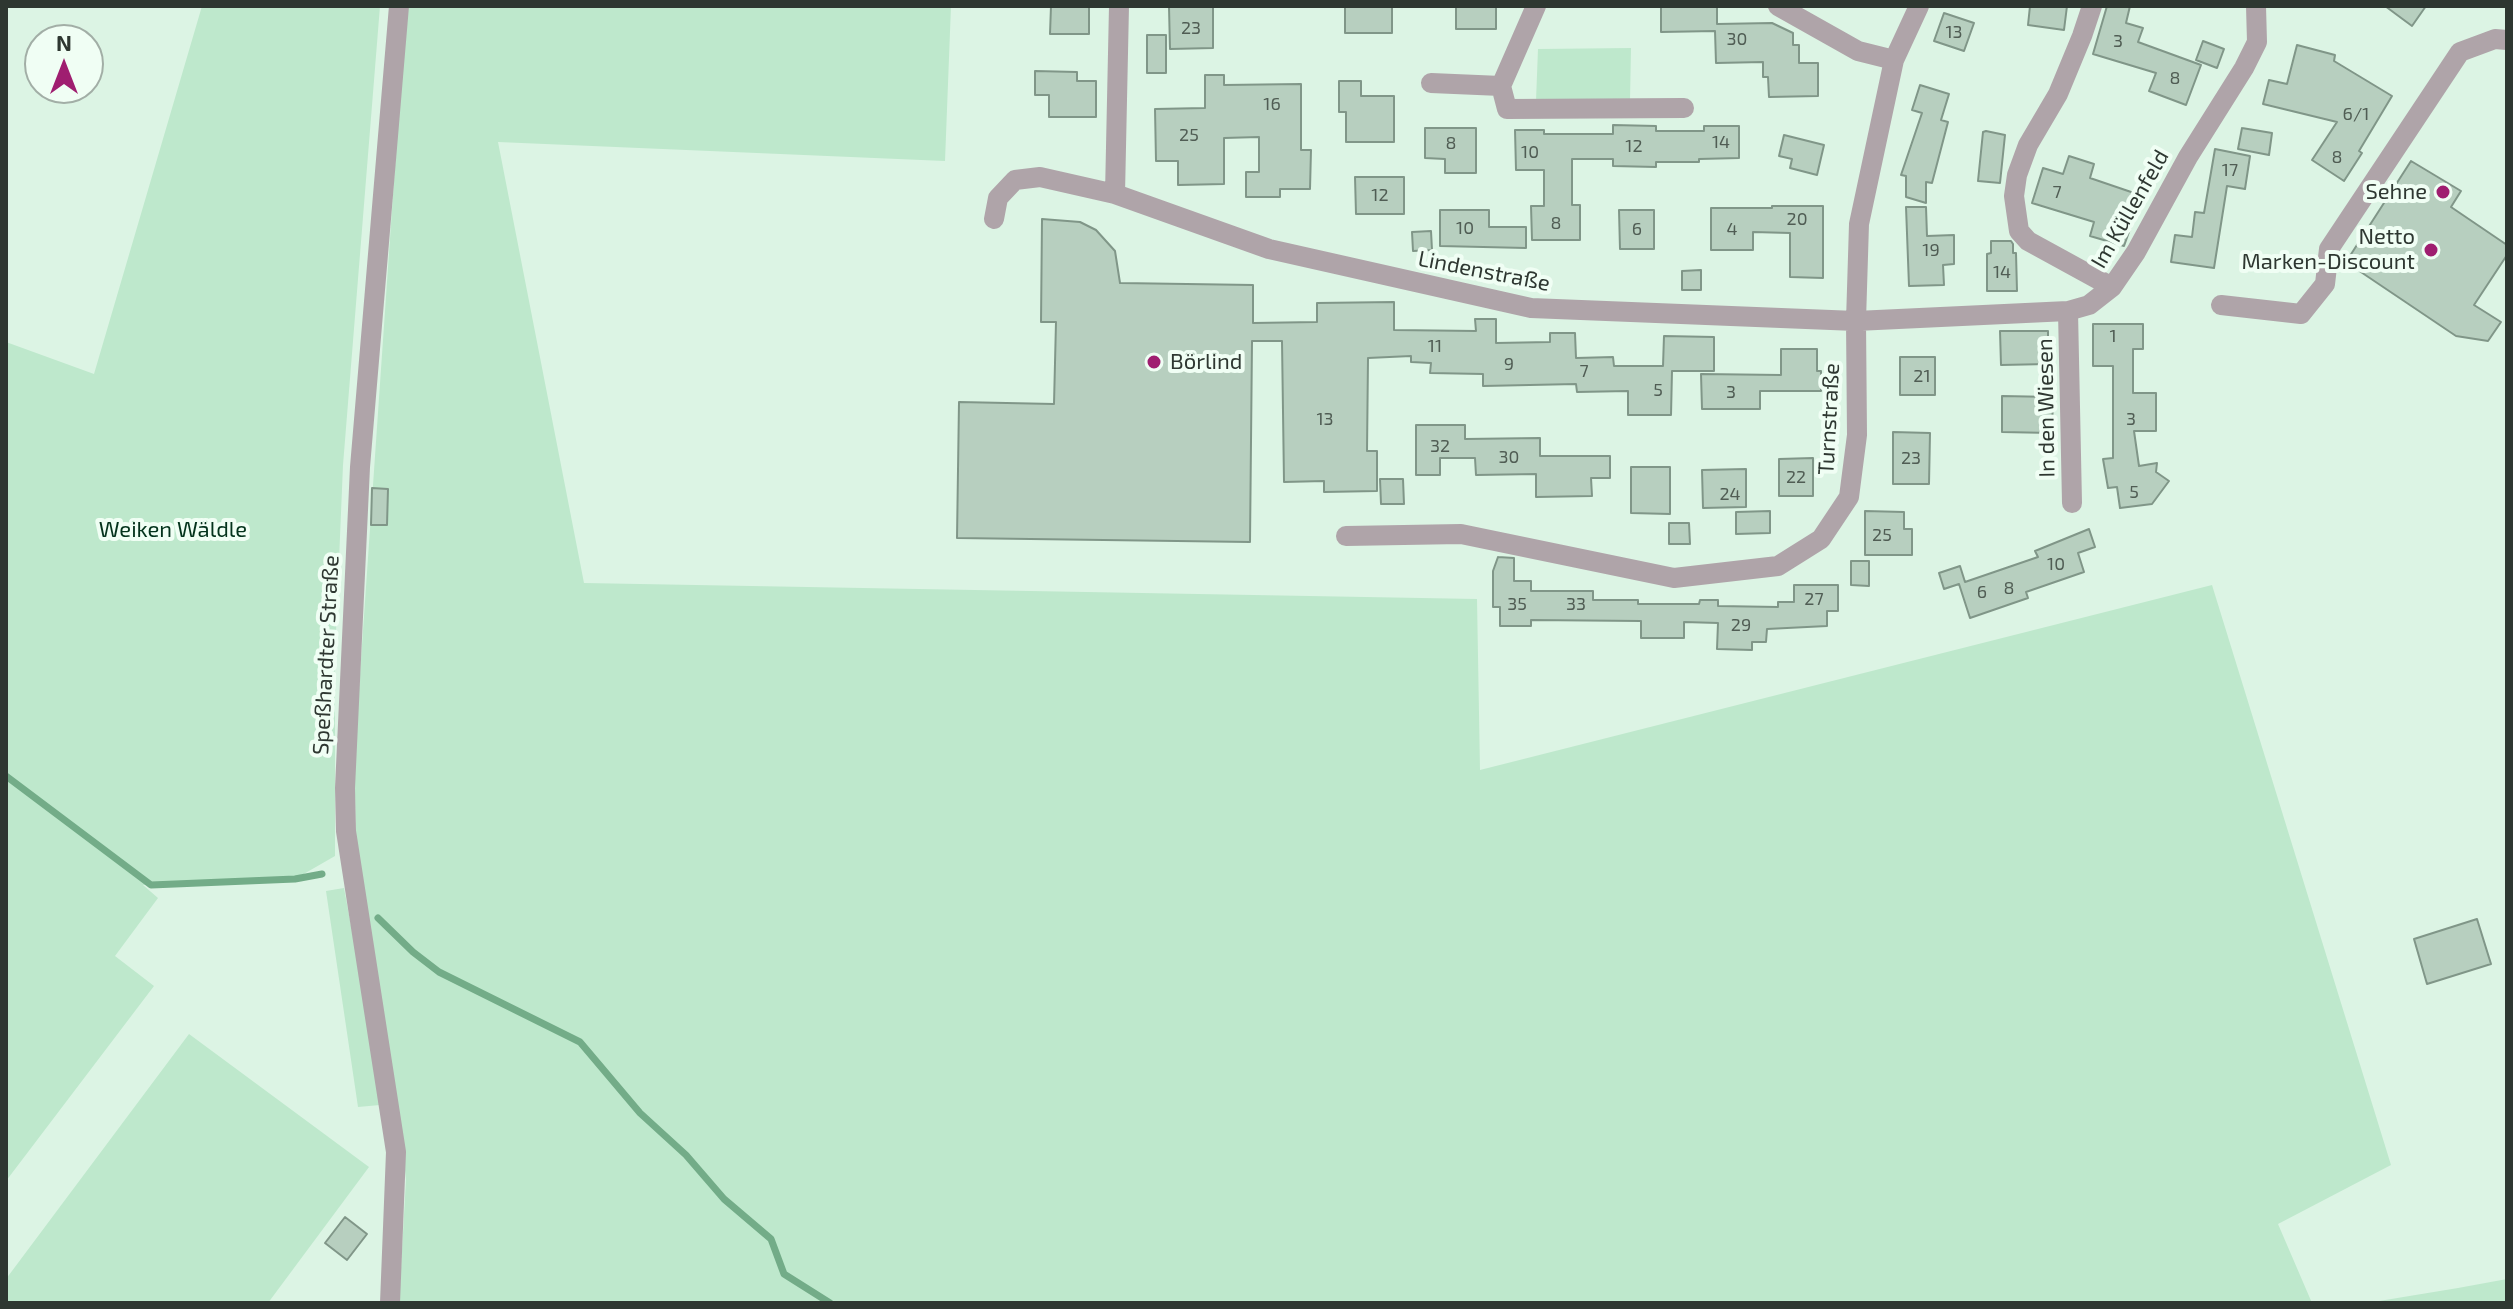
<!DOCTYPE html>
<html>
<head>
<meta charset="utf-8">
<style>
	body { margin:0 }
	#map { position:relative; width:2513px; height:1309px; overflow:hidden; background:#dcf4e4; font-family:"Exo 2",sans-serif }
	canvas { display:block }
	.frame { position:absolute; inset:0; border:8px solid #2e3731; pointer-events:none }
	.north { position:absolute; left:24px; top:24px; width:80px; height:80px; box-sizing:border-box; background:#f0fef4; border:2px solid #a2aea6; border-radius:50%; rotate:0deg; font-size:22px; font-weight:700; line-height:32px; text-align:center; color:#2e3731 }
	.north::after { content:''; display:block; margin:auto; width:28px; height:36px; background:#9f1e70; clip-path:polygon(50% 0,100% 100%,50% 72%,0 100%) }
</style>
</head>
<body>
<div id="map">
<canvas width="2513" height="1309"></canvas>
<div class="frame"></div>
<div class="north">N</div>
</div>
<script>
const ctx = document.querySelector('canvas').getContext('2d');
ctx.lineJoin = 'round';
function fillPath(path, color) { ctx.fillStyle = color; ctx.fill(path, 'evenodd'); }
const toPath = rows => new Path2D(rows.map(r => 'M' + r).join(''));
function strokePath(path, color, width, dash) { ctx.strokeStyle = color; ctx.lineWidth = width; ctx.lineCap = dash ? 'butt' : 'round'; ctx.setLineDash(dash || []); ctx.stroke(path); }
function drawText(font, color, halo, rows, align = 'center') {
  ctx.font = font + ' "Exo 2",sans-serif'; ctx.lineWidth = 8; ctx.setLineDash([]); ctx.textBaseline = 'middle'; ctx.strokeStyle = halo; ctx.fillStyle = color; for (const [text, x, y, turn = 0] of rows) {
    ctx.save(); ctx.translate(x, y); ctx.rotate((+turn || 0) * Math.PI / 180); ctx.textAlign = isNaN(turn) ? turn : align; if (halo) ctx.strokeText(text, 0, 0); ctx.fillText(text, 0, 0); ctx.restore();
  }
}
fillPath(toPath([
	[202,6,380,6,343,465,335,656,335,856,295,879,143,885,158,898,115,956,154,986,6,1181,6,342,94,374],
	[406,6,951,6,945,161,498,142,584,583,1477,599,1480,770,2212,585,2391,1165,2278,1224,2312,1303,399,1303,406,1180,399,1112,357,863,354,761],
	[1631,48,1630,100,1536,101,1538,49],
	[344,888,364,995,380,1105,358,1107,326,891],
	[189,1034,369,1167,268,1303,6,1303,6,1279],
	[2507,1279,2507,1303,2367,1303,2458,1288]
]), '#bee8cc');
strokePath(toPath([
	[6,776,151,885,295,879,322,874],
	[378,918,413,952,439,972,580,1042,640,1113,686,1155,724,1199,771,1239,784,1274,830,1303]
]), '#73ac88', 7);
const building = toPath([
	[1051,6,1089,6,1089,34,1050,34,1051,6],
	[1213,6,1213,48,1170,49,1169,7,1213,6],
	[1345,6,1392,6,1392,33,1345,33,1345,6],
	[1456,6,1496,6,1496,29,1456,29,1456,6],
	[1661,6,1717,6,1717,24,1772,23,1793,33,1793,45,1799,45,1799,63,1818,63,1818,96,1769,97,1768,77,1763,77,1763,62,1716,63,1715,31,1661,32,1661,6],
	[2030,6,2067,6,2064,30,2028,25,2030,6],
	[2107,6,2130,6,2126,23,2143,28,2138,42,2201,65,2186,105,2149,91,2156,73,2093,54,2107,6],
	[2385,6,2426,6,2412,26,2385,6],
	[1944,13,1974,23,1964,51,1934,41,1944,13],
	[1147,35,1166,35,1166,73,1147,73,1147,35],
	[2203,41,2224,49,2217,68,2196,60,2203,41],
	[2297,45,2335,55,2334,61,2392,96,2359,151,2362,153,2344,181,2312,160,2337,122,2263,104,2269,80,2287,84,2297,45],
	[1035,71,1077,72,1077,81,1096,81,1096,117,1049,117,1049,95,1035,95,1035,71],
	[1205,75,1224,75,1224,85,1301,84,1301,150,1311,150,1310,189,1280,189,1280,197,1246,197,1246,172,1259,172,1259,137,1224,138,1224,184,1178,185,1178,161,1156,161,1155,109,1205,108,1205,75],
	[1339,81,1361,81,1361,96,1394,96,1394,142,1346,142,1346,112,1339,112,1339,81],
	[1920,85,1949,94,1941,120,1948,122,1932,183,1926,182,1926,203,1906,197,1906,176,1901,175,1922,113,1912,110,1920,85],
	[1613,125,1656,126,1656,131,1704,131,1704,126,1739,126,1739,158,1699,159,1699,162,1656,162,1656,167,1613,166,1613,159,1572,159,1572,205,1580,205,1580,240,1532,240,1531,206,1544,206,1544,170,1516,170,1515,130,1544,130,1544,134,1613,134,1613,125],
	[1425,128,1476,128,1476,173,1445,173,1445,159,1425,158,1425,128],
	[2242,128,2272,133,2269,155,2238,149,2242,128],
	[1986,131,2005,135,2000,183,1978,181,1983,132,1986,131],
	[1784,135,1824,145,1817,175,1790,168,1792,159,1779,156,1784,135],
	[2215,149,2250,156,2245,189,2227,186,2214,268,2171,262,2175,235,2192,237,2195,212,2204,213,2215,149],
	[2069,156,2094,164,2090,178,2137,194,2131,214,2135,215,2124,246,2090,236,2094,222,2032,203,2043,168,2063,174,2069,156],
	[2411,161,2461,191,2451,207,2507,245,2507,255,2474,305,2501,322,2488,341,2456,336,2346,262,2411,161],
	[1355,177,1404,177,1404,214,1356,214,1355,177],
	[1772,206,1823,206,1823,278,1790,277,1790,233,1753,232,1753,250,1711,250,1711,208,1772,208,1772,206],
	[1906,207,1926,207,1927,236,1954,235,1954,264,1943,265,1944,285,1909,286,1906,207],
	[1440,210,1489,210,1489,227,1526,227,1526,248,1440,246,1440,210],
	[1619,210,1654,210,1654,249,1620,249,1619,210],
	[1042,219,1080,222,1096,230,1115,251,1120,283,1253,285,1253,323,1317,322,1317,303,1394,302,1394,330,1476,331,1475,319,1496,319,1496,343,1550,342,1550,333,1575,333,1576,358,1613,357,1614,366,1663,366,1664,336,1714,337,1714,371,1672,371,1671,415,1628,415,1628,391,1577,392,1576,384,1483,386,1483,374,1430,373,1431,363,1411,362,1411,356,1368,358,1367,451,1377,451,1377,491,1324,492,1324,481,1284,482,1282,341,1252,341,1250,542,957,538,959,402,1054,404,1056,322,1041,322,1042,219],
	[1431,231,1432,250,1413,251,1412,232,1431,231],
	[1991,241,2011,241,2013,244,2013,253,2016,253,2017,291,1987,291,1987,254,1991,253,1991,241],
	[1701,270,1701,290,1682,290,1682,271,1701,270],
	[2093,324,2143,324,2143,349,2133,349,2133,393,2156,393,2156,431,2134,431,2139,466,2157,463,2156,472,2169,481,2152,504,2120,508,2117,487,2108,488,2103,459,2113,458,2113,366,2093,366,2093,324],
	[2000,331,2048,331,2048,364,2001,365,2000,331],
	[1781,349,1817,349,1817,371,1821,371,1821,391,1760,391,1760,409,1702,409,1701,374,1781,375,1781,349],
	[1900,357,1935,357,1935,395,1900,395,1900,357],
	[2002,396,2053,397,2052,433,2002,432,2002,396],
	[1416,425,1465,425,1465,439,1540,438,1540,456,1610,456,1610,478,1591,478,1592,496,1536,497,1536,474,1476,475,1475,458,1440,458,1440,475,1416,475,1416,425],
	[1893,432,1930,433,1929,484,1893,484,1893,432],
	[1813,458,1813,496,1779,496,1779,459,1813,458],
	[1631,467,1670,467,1670,514,1631,513,1631,467],
	[1746,469,1746,507,1703,508,1702,470,1746,469],
	[1380,479,1403,479,1404,504,1381,504,1380,479],
	[372,488,388,489,387,525,371,525,372,488],
	[1770,511,1770,533,1736,534,1736,512,1770,511],
	[1865,511,1904,512,1904,529,1912,529,1912,555,1865,555,1865,511],
	[1669,523,1689,523,1690,544,1669,544,1669,523],
	[2089,529,2095,547,2078,553,2084,572,2026,592,2028,598,1970,618,1959,584,1944,589,1939,573,1960,566,1965,582,2038,557,2035,551,2089,529],
	[1498,557,1514,558,1514,581,1531,581,1531,591,1593,591,1593,600,1638,600,1638,604,1699,604,1700,600,1718,600,1718,606,1778,607,1778,602,1794,602,1794,585,1838,585,1838,611,1827,611,1827,626,1767,629,1766,642,1752,642,1752,650,1717,649,1718,623,1684,622,1684,638,1641,638,1641,621,1531,620,1531,626,1500,626,1500,607,1493,607,1493,571,1498,557],
	[1851,561,1869,561,1869,586,1851,585,1851,561],
	[2477,919,2491,964,2427,984,2414,939,2477,919],
	[345,1217,367,1234,347,1260,325,1243,345,1217]
]);
fillPath(building, '#b7cfbf');
strokePath(building, '#809688', 2);
strokePath(toPath([
	[1778,6,1858,51,1894,60],
	[2092,6,2082,36,2058,94,2028,145,2017,175,2014,196,2019,231,2028,241,2112,287],
	[1431,83,1501,86],
	[1501,86,1507,109,1684,108],
	[1501,86,1536,6],
	[1115,194,1119,6],
	[994,219,998,198,1015,180,1040,177,1115,194,1269,249,1531,308,1856,321,2068,311,2089,305,2112,287,2136,252,2188,157,2244,68,2257,42,2256,6],
	[2221,305,2301,314,2325,284,2329,249,2460,52,2495,39,2507,40],
	[2068,311,2072,503],
	[1346,536,1461,534,1674,578,1778,566,1821,539,1849,497,1857,435,1856,321,1859,224,1894,60,1919,6],
	[390,1303,396,1152,346,831,345,788,360,467,399,6]
]), '#afa4a9', 20);
for (const [x, y, r, color] of [
	[2443,192,8,"#9f1e70"],
	[2431,250,8,"#9f1e70"],
	[1154,362,8,"#9f1e70"]
]) { const dot = new Path2D(); dot.arc(x, y, r, 0, 2 * Math.PI); ctx.fillStyle = color; ctx.fill(dot); strokePath(dot, '#f0fef4', 3); }
drawText('18px', '#505d54', null, [
	["23",1191,28],
	["13",1954,32],
	["30",1737,39],
	["3",2118,41],
	["8",2175,78],
	["16",1272,104],
	["6/1",2356,114],
	["25",1189,135],
	["14",1721,142],
	["8",1451,143],
	["12",1634,146],
	["10",1530,152],
	["8",2337,157],
	["17",2230,170],
	["7",2057,192],
	["12",1380,195],
	["20",1797,219],
	["8",1556,223],
	["10",1465,228],
	["6",1637,229],
	["4",1732,229],
	["19",1931,250],
	["14",2002,272],
	["1",2113,336],
	["11",1435,346],
	["9",1509,364],
	["7",1584,371],
	["21",1922,376],
	["5",1658,390],
	["3",1731,392],
	["13",1325,419],
	["3",2131,419],
	["32",1440,446],
	["30",1509,457],
	["23",1911,458],
	["22",1796,477],
	["5",2134,492],
	["24",1730,494],
	["25",1882,535],
	["10",2056,564],
	["8",2009,588],
	["6",1982,592],
	["27",1814,599],
	["35",1517,604],
	["33",1576,604],
	["29",1741,625]
]);
drawText('22px', '#2e3731', '#f0fef4', [
	["Sehne",2427,192],
	["Netto",2415,237],
	["Marken-Discount",2415,262],
	["Börlind",1170,362,"left"]
], 'right');
drawText('22px', '#2e3731', '#f0fef4', [
	["Im Küllenfeld",2130,209,-60],
	["Lindenstraße",1484,271,11],
	["In den Wiesen",2046,408,-91],
	["Turnstraße",1829,419,-87],
	["Speßhardter Straße",326,655,-87]
]);
drawText('22px', '#04331c', '#f0fef4', [
	["Weiken Wäldle",173,530]
]);
</script>
</body>
</html>
